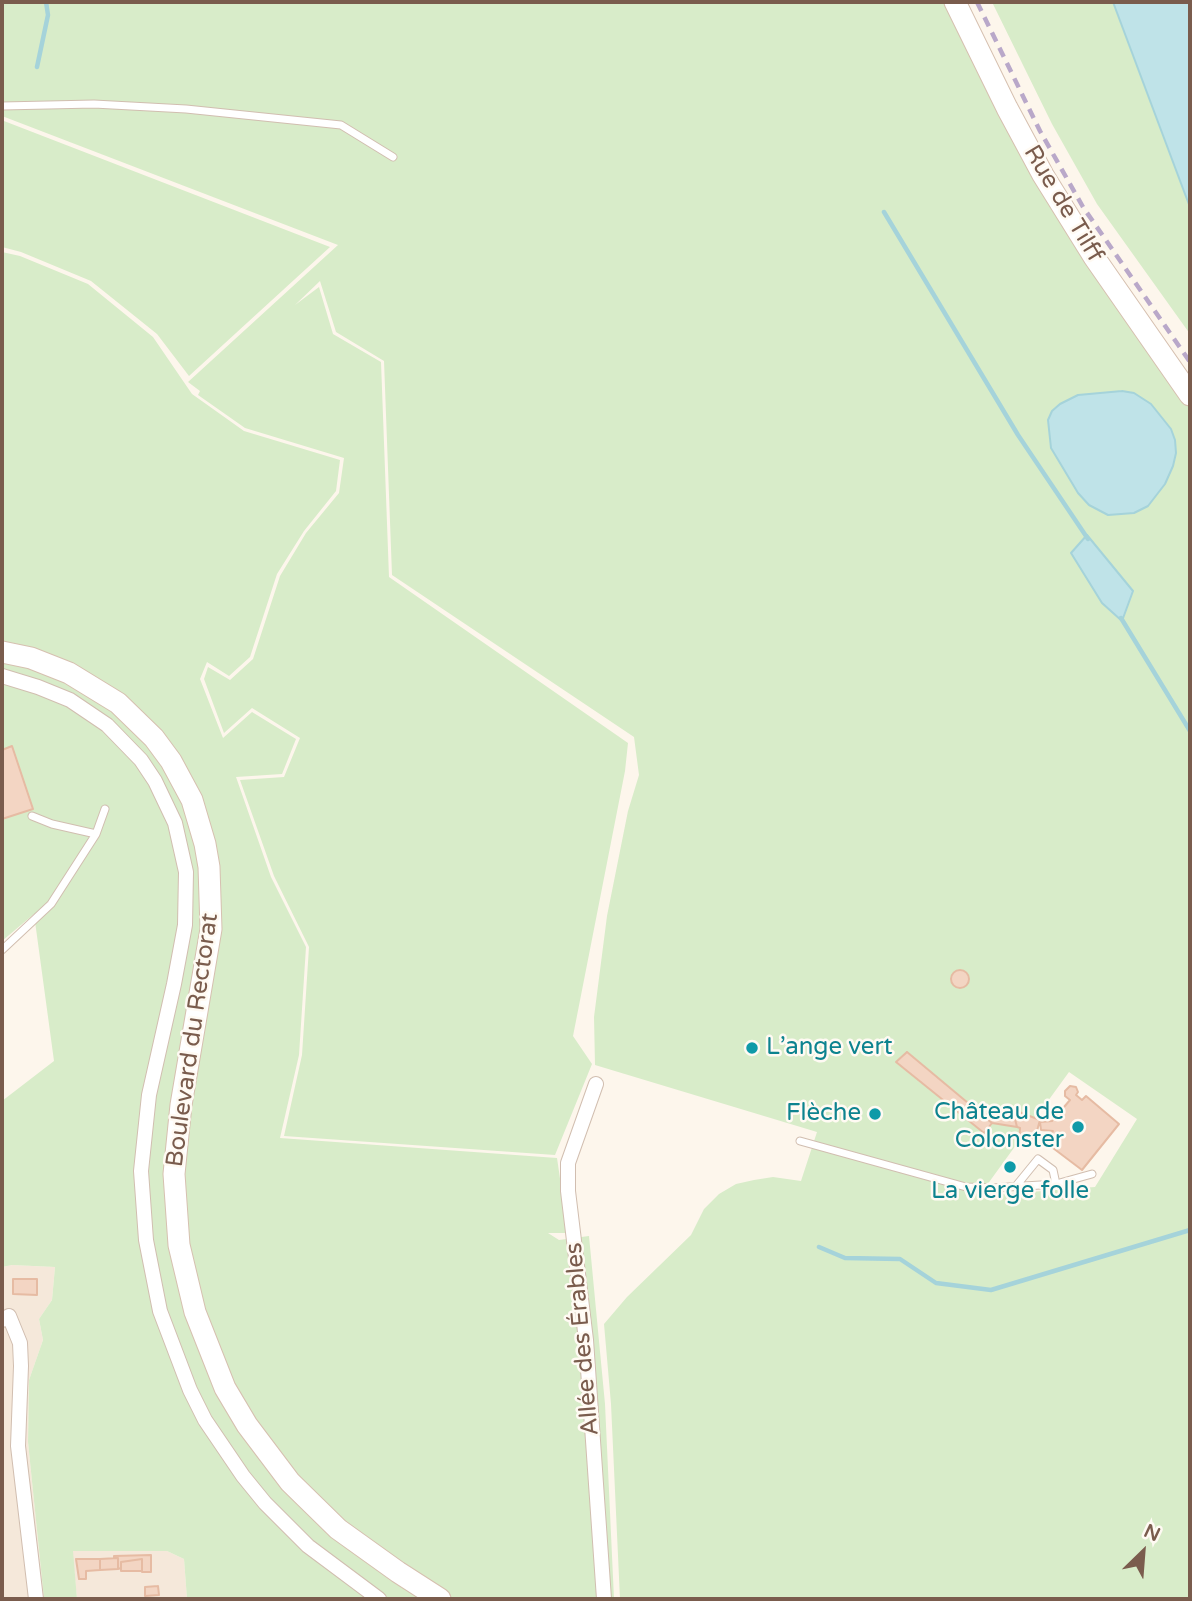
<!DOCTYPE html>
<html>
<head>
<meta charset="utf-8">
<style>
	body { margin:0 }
	#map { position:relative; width:1192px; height:1601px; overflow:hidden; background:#fdf6ec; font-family:"Varela Round",sans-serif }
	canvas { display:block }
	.frame { position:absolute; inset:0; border:4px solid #7a5c4d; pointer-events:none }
	.north { position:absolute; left:1108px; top:1517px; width:70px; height:70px; -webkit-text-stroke:5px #fffaf3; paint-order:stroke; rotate:25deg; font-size:19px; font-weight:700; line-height:28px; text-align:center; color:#7a5c4d }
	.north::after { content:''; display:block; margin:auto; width:24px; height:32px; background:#7a5c4d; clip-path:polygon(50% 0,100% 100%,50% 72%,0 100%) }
</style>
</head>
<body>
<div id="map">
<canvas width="1192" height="1601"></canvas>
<div class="frame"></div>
<div class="north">N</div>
</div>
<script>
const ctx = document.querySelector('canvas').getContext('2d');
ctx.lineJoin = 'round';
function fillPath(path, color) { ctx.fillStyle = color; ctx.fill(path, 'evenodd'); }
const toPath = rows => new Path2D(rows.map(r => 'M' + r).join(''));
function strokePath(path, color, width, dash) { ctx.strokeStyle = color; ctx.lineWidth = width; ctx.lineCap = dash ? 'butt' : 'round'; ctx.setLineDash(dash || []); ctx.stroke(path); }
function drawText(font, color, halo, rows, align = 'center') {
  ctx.font = font + ' "Varela Round",sans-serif'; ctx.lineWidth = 5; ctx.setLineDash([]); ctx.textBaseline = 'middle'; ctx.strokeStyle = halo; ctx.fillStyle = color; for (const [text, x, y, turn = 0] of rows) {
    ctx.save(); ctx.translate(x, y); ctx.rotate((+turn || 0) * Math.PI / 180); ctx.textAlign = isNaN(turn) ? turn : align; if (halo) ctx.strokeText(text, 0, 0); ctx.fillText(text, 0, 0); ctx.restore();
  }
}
fillPath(toPath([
	[12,1265,55,1267,52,1300,39,1319,43,1340,29,1380,28,1442,44,1599,2,1599,2,1267],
	[72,1551,167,1551,184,1559,187,1599,77,1599]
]), '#f5e8da');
fillPath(toPath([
	[2,2,947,2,1190,405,1190,1599,620,1599,611,1404,604,1324,627,1297,691,1235,704,1209,719,1194,736,1184,754,1180,773,1177,801,1181,817,1132,595,1065,594,1017,607,916,628,811,639,775,634,737,392,575,384,361,336,332,320,281,295,305,319,287,333,334,381,362,389,577,628,743,625,771,573,1036,592,1064,555,1155,284,1136,302,1055,309,947,274,876,240,780,284,777,300,738,252,708,224,733,204,679,208,667,230,680,253,659,280,576,306,533,339,493,344,458,245,428,198,395,200,391,188,382,338,245,2,116],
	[1069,399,1171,429,1175,440,1176,453,1089,505,1078,493,1051,448,1052,411],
	[907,1052,992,1123,984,1133,897,1063],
	[1069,1072,1137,1119,1095,1187,979,1196],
	[992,2,1113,2,1190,207,1190,334,1097,204,1052,124],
	[2,121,4,121,330,247,189,376,157,334,91,281,21,252,2,247],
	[2,252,20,256,88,284,153,337,192,394,244,431,340,460,336,491,304,531,277,574,250,657,229,676,207,662,200,679,223,738,252,712,296,739,282,774,236,777,271,877,306,947,299,1055,280,1138,557,1158,568,1233,548,1233,559,1240,589,1236,605,1404,614,1599,187,1599,184,1559,167,1551,73,1551,77,1599,44,1599,28,1442,29,1380,43,1340,39,1319,52,1300,55,1267,12,1265,2,1267,2,1101,54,1061,34,914,2,941,2,819,32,809,11,746,2,750]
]), '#d8ecc9');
const water = toPath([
	[1113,2,1190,2,1190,207,1185,194,1113,2],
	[1122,391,1134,393,1151,404,1171,429,1175,440,1176,453,1173,466,1165,484,1148,506,1134,513,1108,515,1089,505,1078,493,1051,448,1048,420,1052,411,1060,404,1078,395,1122,391],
	[1087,535,1133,591,1122,621,1102,603,1071,553,1087,535]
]);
fillPath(water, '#bfe3e8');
strokePath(water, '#a5d3da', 2);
strokePath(toPath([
	[37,67,48,15,46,2],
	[884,212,1018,435,1088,539],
	[1121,618,1190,731],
	[819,1247,845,1258,900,1259,936,1283,991,1290,1190,1230]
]), '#a5d3da', 4.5);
const building = toPath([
	[12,746,33,809,2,819,2,750,12,746],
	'951 979a9 9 0 1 1 18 0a9 9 0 1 1-18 0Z',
	[907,1052,992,1123,984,1133,896,1062,907,1052],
	[1070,1086,1076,1087,1078,1092,1076,1095,1082,1100,1086,1096,1119,1124,1082,1170,1045,1142,1053,1131,1041,1130,1040,1122,1052,1121,1070,1100,1065,1096,1065,1091,1070,1086],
	[1014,1110,1040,1120,1035,1138,1033,1137,1032,1144,1019,1144,1020,1128,1017,1127,1015,1119,1009,1119,1014,1110],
	[987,1114,1015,1119,1017,1127,992,1123,987,1119,987,1114],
	[13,1279,37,1279,37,1295,13,1294,13,1279],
	[151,1555,151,1572,142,1572,142,1559,121,1562,121,1568,118,1569,118,1558,114,1558,114,1556,151,1555],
	[118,1558,118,1569,100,1570,100,1559,118,1558],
	[76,1559,100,1559,100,1570,86,1571,86,1579,79,1579,76,1559],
	[142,1559,142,1571,121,1571,121,1562,142,1559],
	[158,1586,159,1595,145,1596,145,1587,158,1586]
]);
fillPath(building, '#f3d5c3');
strokePath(building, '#e6bba3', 2);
const lane = toPath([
	[2,106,94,104,186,109,341,125,393,157],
	[32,816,52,824,96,834],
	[2,950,51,904,96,834,105,809],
	[800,1141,966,1187,993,1188,1056,1184,1092,1174],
	[1016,1186,1038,1159,1053,1170,1056,1184]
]);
const street = toPath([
	[2,676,38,687,70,700,107,725,141,760,155,781,175,823,186,872,185,925,174,984,149,1095,141,1171,146,1240,160,1311,190,1390,205,1420,243,1476,265,1503,308,1546,379,1599],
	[596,1084,568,1163,568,1191,586,1340,604,1599],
	[2,1320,9,1316,20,1343,21,1366,18,1446,36,1599]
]);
const secondary = toPath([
	[955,2,1007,108,1043,175,1094,257,1190,395],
	[2,652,31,658,69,673,118,703,154,738,171,761,192,800,205,844,209,867,211,929,181,1105,174,1174,179,1245,195,1312,225,1388,247,1425,290,1482,338,1529,398,1572,440,1599]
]);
strokePath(lane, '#d1beb0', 9);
strokePath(street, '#d1beb0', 16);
strokePath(secondary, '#d6c0b0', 23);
strokePath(lane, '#fff', 7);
strokePath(street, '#fff', 14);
strokePath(secondary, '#fff', 21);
strokePath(toPath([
	[977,2,1040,131,1083,207,1190,362]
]), '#b9a8c9', 4.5, [10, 7]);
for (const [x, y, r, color] of [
	[752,1048,7,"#0f9aa8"],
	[875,1114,7,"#0f9aa8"],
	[1078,1127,7,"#0f9aa8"],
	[1010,1167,7,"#0f9aa8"]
]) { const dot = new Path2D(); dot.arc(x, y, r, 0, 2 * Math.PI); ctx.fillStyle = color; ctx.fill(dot); strokePath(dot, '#fffaf3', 2.5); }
drawText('24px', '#7a5c4d', '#fffaf3', [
	["Rue de Tilff",1063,204,59],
	["Boulevard du Rectorat",193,1040,-82],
	["Allée des Érables",583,1339,-95]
]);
drawText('24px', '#0d838f', '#fffaf3', [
	["L’ange vert",766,1048,"left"],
	["Château de",1064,1113],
	["Colonster",1064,1141],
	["Flèche",861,1114],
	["La vierge folle",1010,1192,"center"]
], 'right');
</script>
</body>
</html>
